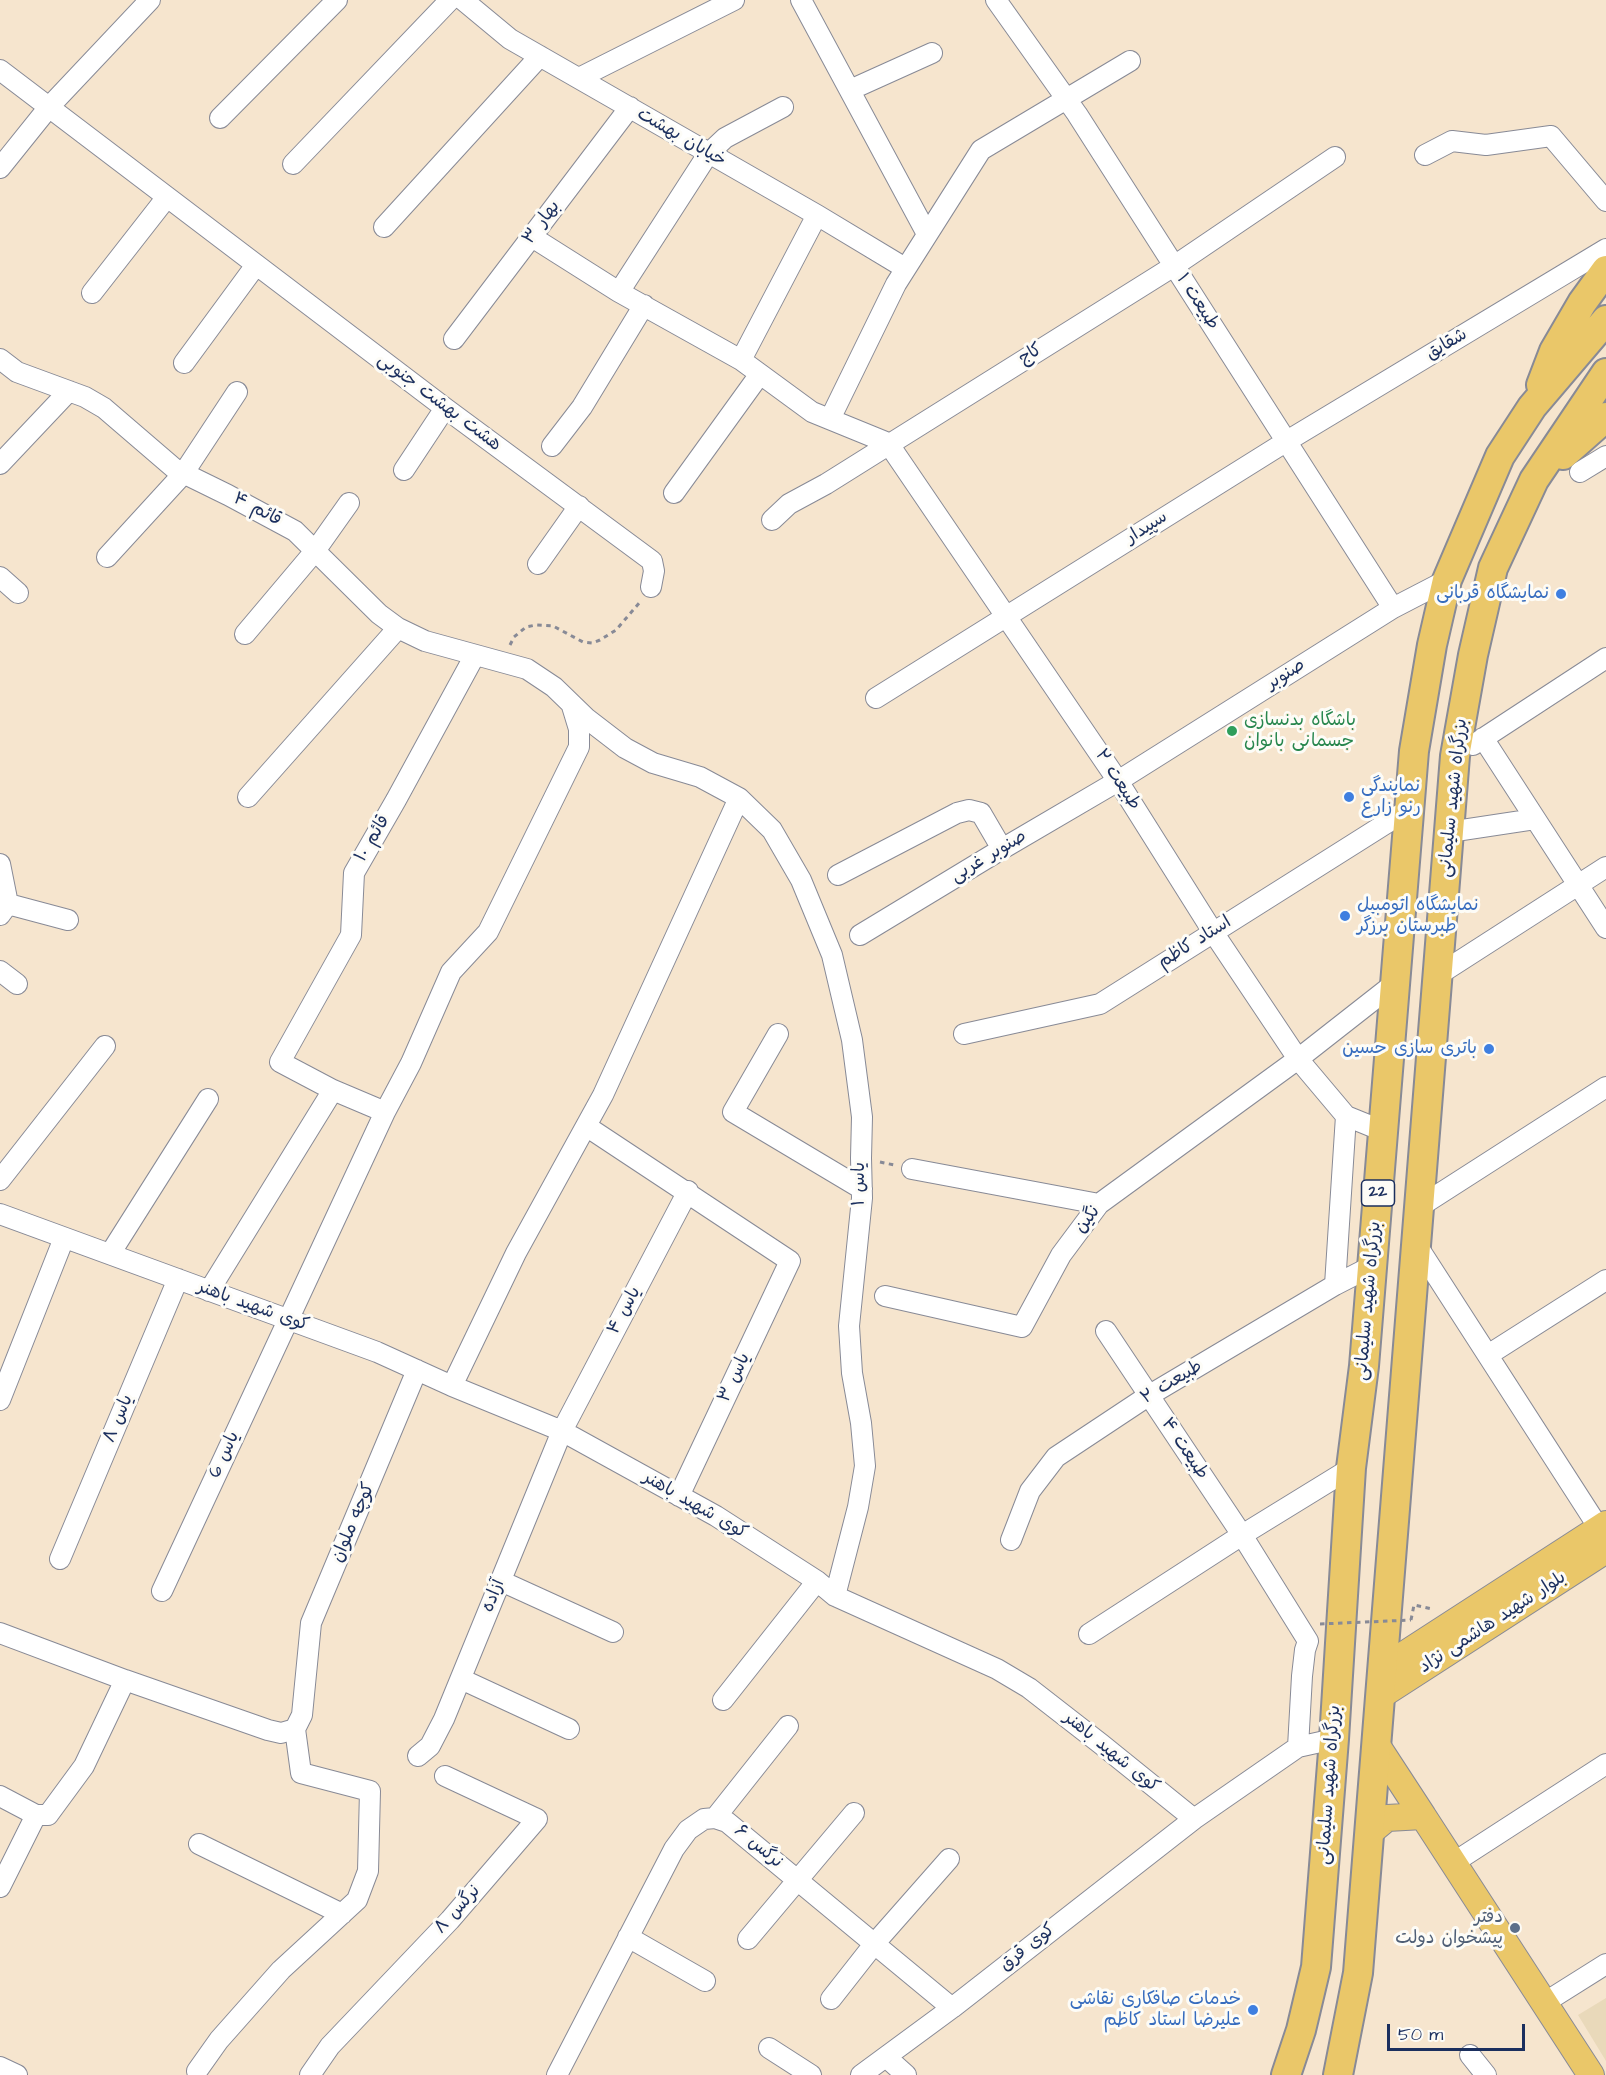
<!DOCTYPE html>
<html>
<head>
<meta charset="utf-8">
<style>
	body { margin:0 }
	#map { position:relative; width:1606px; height:2075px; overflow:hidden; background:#f6e5ce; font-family:"Architects Daughter",sans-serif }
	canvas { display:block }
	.scale { position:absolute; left:1387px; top:2024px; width:138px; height:27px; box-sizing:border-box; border:3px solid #1b2f5e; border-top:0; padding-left:8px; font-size:18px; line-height:21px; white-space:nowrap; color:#1b2f5e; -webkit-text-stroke:4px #fdfcf7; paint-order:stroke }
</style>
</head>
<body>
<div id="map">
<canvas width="1606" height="2075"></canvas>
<div class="scale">50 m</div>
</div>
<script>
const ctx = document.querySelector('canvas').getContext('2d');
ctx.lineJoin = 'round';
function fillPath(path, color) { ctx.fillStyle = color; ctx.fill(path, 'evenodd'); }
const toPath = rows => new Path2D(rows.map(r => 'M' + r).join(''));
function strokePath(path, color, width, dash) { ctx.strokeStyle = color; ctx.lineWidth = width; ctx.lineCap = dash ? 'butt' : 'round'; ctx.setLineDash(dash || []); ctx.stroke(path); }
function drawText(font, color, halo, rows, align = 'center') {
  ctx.font = font + ' "Architects Daughter","Playpen Sans Arabic",sans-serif'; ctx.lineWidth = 6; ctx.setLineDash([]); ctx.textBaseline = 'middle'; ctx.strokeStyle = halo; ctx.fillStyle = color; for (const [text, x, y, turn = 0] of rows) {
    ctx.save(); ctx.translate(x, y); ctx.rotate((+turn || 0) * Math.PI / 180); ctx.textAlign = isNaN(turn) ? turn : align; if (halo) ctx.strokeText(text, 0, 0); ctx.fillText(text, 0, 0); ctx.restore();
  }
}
fillPath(toPath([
	[1606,1998,1606,2061,1578,2015]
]), '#e9d9ba');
const minor = toPath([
	[463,0,510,39,817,215,905,268],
	[801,0,927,234],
	[996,0,1077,114,1393,608],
	[0,70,445,408,652,561,654,571,651,587],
	[579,78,734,0],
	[850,90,932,53],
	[220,118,337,0],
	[1425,155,1452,141,1486,145,1551,136,1606,201],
	[293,164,450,0],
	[0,168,49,107,150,0],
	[384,227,540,56],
	[532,237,619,292,741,360,812,412,888,443],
	[619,292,708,154,725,138,783,107],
	[92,293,167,197],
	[454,339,630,107],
	[0,359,17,372,85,397,104,408,175,469,228,495,295,531,379,614,398,628,425,641,527,669,554,687,586,718,625,748,653,763,700,777,739,798,772,830,801,880,832,955,852,1040,862,1117,861,1158,862,1198,849,1326,852,1373,861,1423,865,1466,858,1507,835,1596],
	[741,360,817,215],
	[184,363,256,265],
	[830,419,896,284,981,150,1130,61],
	[888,443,1118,781,1213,932,1298,1059,1346,1116,1383,1131],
	[552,446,582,407,644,305],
	[0,464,69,391],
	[404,470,445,408],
	[1580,472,1606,456],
	[674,493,760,374],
	[772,520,789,504,826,484,1174,266,1335,157],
	[107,557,183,474,237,392],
	[538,564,579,506],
	[0,577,18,593],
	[245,634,315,551,349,503],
	[475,655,396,800,354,873,351,935,280,1062,333,1090,385,1112,411,1063,451,972,488,932,579,747,579,729,572,706],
	[876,698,1287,441,1606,249],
	[1483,738,1606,928],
	[1473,745,1606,658],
	[248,797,398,628],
	[1449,832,1535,819],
	[0,864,8,904,0,915],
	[838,875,957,813,969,810,981,813,1002,849],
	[8,904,68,920],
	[860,935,1002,849,1118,781,1393,608,1447,580],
	[0,971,17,984],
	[1438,975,1606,867],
	[778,1034,733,1112,862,1189],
	[964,1034,1100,1004,1409,809],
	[586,1126,790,1261,679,1496],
	[912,1169,1099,1204],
	[0,1180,105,1046],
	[1419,1207,1606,1087],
	[0,1214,377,1352,452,1386,562,1431,716,1516,817,1581,835,1596,997,1669,1029,1688,1101,1744,1194,1819],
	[1416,1244,1599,1528],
	[110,1254,208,1099],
	[1335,1285,1346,1116],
	[209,1291,333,1090],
	[885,1296,1022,1327,1061,1255,1099,1204,1298,1059,1395,983],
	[1106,1331,1242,1535,1308,1641,1305,1650,1302,1676,1298,1747],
	[1488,1355,1606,1280],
	[452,1386,516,1253,603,1095,739,798],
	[0,1400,64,1238],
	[1011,1540,1030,1491,1056,1457,1148,1396,1335,1285,1372,1266],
	[60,1559,178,1279],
	[501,1581,613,1632],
	[162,1591,385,1112],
	[0,1633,125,1680,268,1730,281,1733,295,1729,302,1715,311,1623,417,1370],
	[1089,1634,1242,1535,1351,1468],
	[461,1679,569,1729],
	[723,1700,817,1581],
	[418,1756,430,1746,444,1719,562,1431,688,1191],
	[0,1796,36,1815,48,1815,84,1766,125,1680],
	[715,1818,788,1726],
	[199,1844,342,1914],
	[1453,1863,1606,1764],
	[0,1887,36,1815],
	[628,1937,705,1981],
	[748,1939,854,1813],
	[831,1999,875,1943,949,1859],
	[1544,2003,1606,1964],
	[769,2048,811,2075],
	[1470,2055,1486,2075],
	[886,2057,906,2075],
	[0,2067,17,2075],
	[197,2071,219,2040,281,1970,357,1900,368,1871,370,1791,301,1773,295,1729],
	[310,2075,330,2046,450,1920,537,1819,445,1776],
	[557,2075,674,1849,688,1830,704,1819,715,1818,727,1822,952,2008],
	[861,2075,952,2008,1194,1819,1298,1747,1334,1739]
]);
const major = toPath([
	[1382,1669,1606,1524],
	[1380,1696,1606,1550],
	[1423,1816,1591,2075],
	[1369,1833,1387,1818,1423,1816,1376,1744]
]);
const highway = toPath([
	[1541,385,1554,351,1582,303,1606,270],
	[1563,455,1606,417],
	[1286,2075,1301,2030,1316,1967,1334,1739,1351,1468,1364,1366,1414,751,1432,645,1447,580,1500,456,1532,407,1606,320],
	[1338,2075,1358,1973,1455,756,1473,655,1493,568,1534,480,1606,373]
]);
strokePath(minor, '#888a96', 22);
strokePath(major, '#888a96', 28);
strokePath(highway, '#888a96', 32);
strokePath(toPath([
	[510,645,514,637,526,627,536,625,553,626,583,642,592,643,600,640,616,630,640,602],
	[880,1162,894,1165],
	[1411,1620,1414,1605,1432,1609]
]), '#888a96', 3, [4.5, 4.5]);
strokePath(minor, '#fff', 20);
strokePath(major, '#eac769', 26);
strokePath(highway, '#eac769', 28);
strokePath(toPath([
	[1320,1624,1411,1620]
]), '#888a96', 3, [4.5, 4.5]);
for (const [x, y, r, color] of [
	[1561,594,6,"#3f7fe0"],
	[1232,731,6,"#2e9e5b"],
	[1349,797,6,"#3f7fe0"],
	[1345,916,6,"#3f7fe0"],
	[1489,1049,6,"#3f7fe0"],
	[1515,1928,6,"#5c6f8a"],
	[1253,2010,6,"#3f7fe0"]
]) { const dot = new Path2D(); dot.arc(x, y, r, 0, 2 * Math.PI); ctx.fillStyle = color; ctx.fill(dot); strokePath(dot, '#fdfcf7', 2); }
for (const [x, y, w] of [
	[1378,1193,33]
]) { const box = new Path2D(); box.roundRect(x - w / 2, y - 13, w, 26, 4.5); ctx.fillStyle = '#fdfcf7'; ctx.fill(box); strokePath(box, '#1b2f5e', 1.5); }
drawText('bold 16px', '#1b2f5e', null, [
	["22",1378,1193]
]);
drawText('18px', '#1b2f5e', '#fdfcf7', [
	["خیابان بهشت",681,138,30],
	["بهار ۳",542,223,-53],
	["طبیعت ۱",1197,302,57],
	["شقایق",1447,345,-31],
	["کاج",1031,355,-32],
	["هشت بهشت جنوبی",439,403,37],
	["قائم ۴",257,510,28],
	["سپیدار",1147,528,-32],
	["صنوبر",1286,675,-32],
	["طبیعت ۲",1117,780,57],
	["بزرگراه شهید سلیمانی",1454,798,-84],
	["قائم ۱۰",373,839,-59],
	["صنوبر غربی",989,857,-31],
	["استاد کاظم",1195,943,-32],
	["یاس ۱",860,1184,-89],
	["نگین",1088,1220,-52],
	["بزرگراه شهید سلیمانی",1369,1301,-85],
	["کوی شهید باهنر",253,1307,20],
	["یاس ۴",625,1311,-62],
	["یاس ۳",735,1378,-65],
	["طبیعت ٣",1172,1383,-31],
	["یاس ۸",119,1419,-67],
	["طبیعت ۴",1184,1449,56],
	["یاس 6",225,1455,-65],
	["کوی شهید باهنر",695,1506,30],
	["کوچه ملوان",354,1523,-67],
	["آزاده",494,1596,-68],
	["بلوار شهید هاشمی نژاد",1493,1623,-33],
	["کوی شهید باهنر",1111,1753,39],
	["بزرگراه شهید سلیمانی",1330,1785,-86],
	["نرگس ۶",758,1847,40],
	["نرگس ۸",458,1910,-48],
	["کوی قرق",1028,1948,-38]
]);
drawText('18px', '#366cbe', '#fdfcf7', [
	["نمایشگاه قربانی",1549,594],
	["نمایندگی",1361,787,"left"],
	["رنو زارع",1361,808,"left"],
	["نمایشگاه اتومبیل",1357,906,"left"],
	["طبرستان برزگر",1357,927,"left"],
	["باتری سازی حسین",1477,1049],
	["خدمات صافکاری نقاشی",1241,2000],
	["علیرضا استاد کاظم",1241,2021]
], 'right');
drawText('18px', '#27864d', '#fdfcf7', [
	["باشگاه بدنسازی",1244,721],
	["جسمانی بانوان",1244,742]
], 'left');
drawText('18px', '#4e5e75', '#fdfcf7', [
	["دفتر",1503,1918],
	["پیشخوان دولت",1503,1939]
], 'right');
</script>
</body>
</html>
